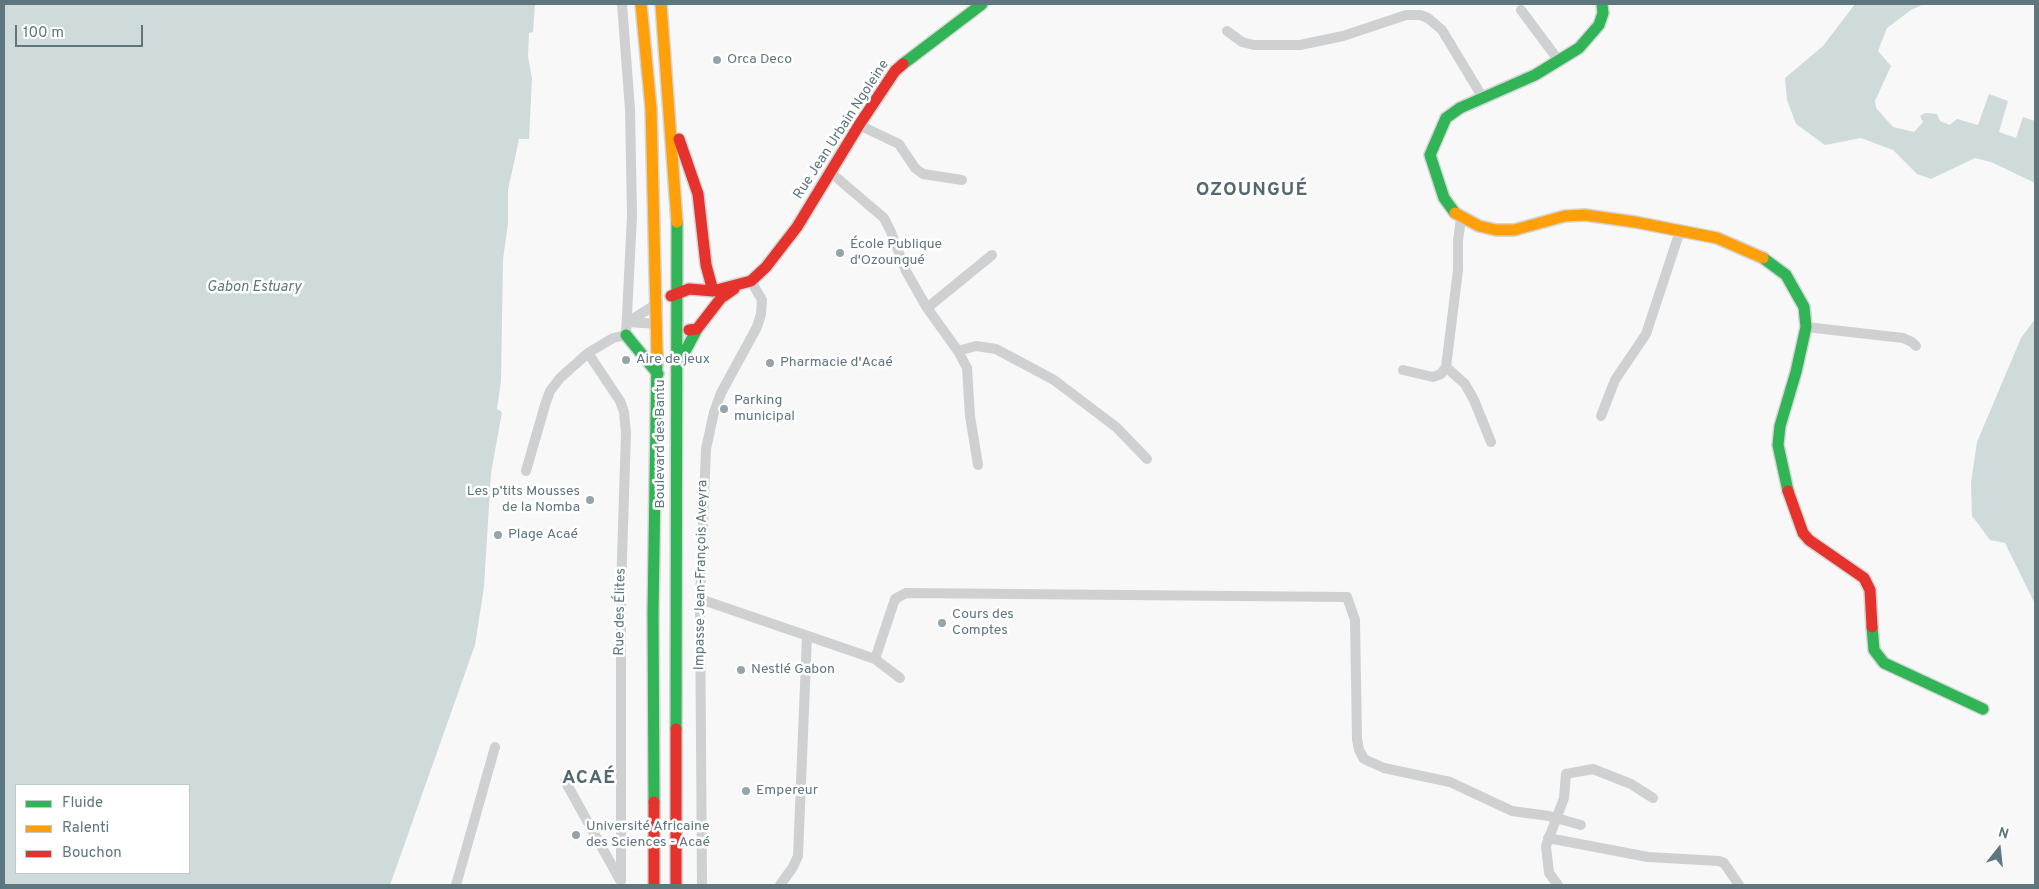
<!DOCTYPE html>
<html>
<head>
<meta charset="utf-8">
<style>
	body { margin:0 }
	#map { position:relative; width:2039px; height:889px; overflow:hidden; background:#f8f8f8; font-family:Overpass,sans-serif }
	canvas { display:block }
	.frame { position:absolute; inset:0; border:5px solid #5e767e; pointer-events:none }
	.legend { position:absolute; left:15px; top:784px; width:175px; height:90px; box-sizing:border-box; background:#fff; border:1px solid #bfc8cb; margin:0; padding:6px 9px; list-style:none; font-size:15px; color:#5e767e }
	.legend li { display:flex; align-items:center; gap:10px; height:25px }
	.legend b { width:25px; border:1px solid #bfc8cb }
	.north { position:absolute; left:1974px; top:824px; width:50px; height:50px; -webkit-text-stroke:4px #fff; paint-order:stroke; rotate:16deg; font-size:14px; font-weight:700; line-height:20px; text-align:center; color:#5e767e }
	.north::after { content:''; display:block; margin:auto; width:18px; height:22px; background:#5e767e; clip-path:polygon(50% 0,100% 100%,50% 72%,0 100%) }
	.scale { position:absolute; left:15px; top:25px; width:128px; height:22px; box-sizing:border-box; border:2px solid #5e767e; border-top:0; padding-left:6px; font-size:15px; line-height:18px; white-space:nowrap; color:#5e767e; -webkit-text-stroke:4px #fff; paint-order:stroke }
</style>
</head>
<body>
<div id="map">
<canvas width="2039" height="889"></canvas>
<div class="frame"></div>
<ul class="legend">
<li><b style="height:6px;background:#30b455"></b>Fluide</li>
<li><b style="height:6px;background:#ff9f0a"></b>Ralenti</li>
<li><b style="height:6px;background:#e5322d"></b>Bouchon</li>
</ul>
<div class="north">N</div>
<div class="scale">100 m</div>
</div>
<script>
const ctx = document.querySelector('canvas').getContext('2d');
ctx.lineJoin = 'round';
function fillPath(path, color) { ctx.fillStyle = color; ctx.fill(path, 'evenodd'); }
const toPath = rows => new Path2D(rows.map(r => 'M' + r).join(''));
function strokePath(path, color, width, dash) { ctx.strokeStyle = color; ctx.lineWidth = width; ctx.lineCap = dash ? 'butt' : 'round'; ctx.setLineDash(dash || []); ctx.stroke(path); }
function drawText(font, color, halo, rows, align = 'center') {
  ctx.font = font + ' Overpass,sans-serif'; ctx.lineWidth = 5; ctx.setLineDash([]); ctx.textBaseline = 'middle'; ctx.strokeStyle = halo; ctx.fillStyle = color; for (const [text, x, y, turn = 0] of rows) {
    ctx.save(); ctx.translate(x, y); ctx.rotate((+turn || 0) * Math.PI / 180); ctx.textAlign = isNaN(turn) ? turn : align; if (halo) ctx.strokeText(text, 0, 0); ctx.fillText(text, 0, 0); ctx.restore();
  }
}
fillPath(toPath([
	[4,4,535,4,533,32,529,33,528,56,532,79,529,139,519,139,508,190,508,224,503,259,501,381,497,409,502,412,491,473,484,587,475,645,390,885,4,885],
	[16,785,189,785,189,873,16,873],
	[1855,4,1924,4,1911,10,1887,28,1878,51,1891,66,1875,101,1876,108,1893,127,1914,132,1923,122,1920,116,1925,113,1937,114,1940,121,1950,125,1957,119,1978,125,1989,94,2008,101,1999,132,2016,138,2023,117,2035,121,2035,183,1991,162,1975,158,1931,179,1917,174,1893,150,1861,138,1825,145,1796,124,1787,100,1785,78,1823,46],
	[2035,319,2035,604,2005,543,1990,540,1972,516,1971,483,1977,442,2021,338]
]), '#cfdadb');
const fast = toPath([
	[903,64,982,4],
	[1455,213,1444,198,1430,155,1446,118,1460,108,1535,75,1579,48,1599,25,1603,13,1602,4],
	[1763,258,1786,275,1804,307,1806,327,1796,372,1780,426,1778,445,1788,491],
	[626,335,658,374],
	[679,363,697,329],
	[1872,627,1874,650,1884,663,1983,709],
	[676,729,677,222],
	[654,802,653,613,657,354]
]);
const slow = toPath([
	[641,4,651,108,657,354],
	[661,4,677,222],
	[1455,213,1479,226,1496,230,1514,230,1565,216,1585,215,1635,222,1717,238,1763,258]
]);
const jam = toPath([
	[679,139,698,194,706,265,713,291],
	[671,296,689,289,713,291,751,281,766,267,797,227,859,125,895,71,903,64],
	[689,330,697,329,721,298,734,289],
	[1788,491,1803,533,1809,540,1864,578,1870,590,1872,627],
	[654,802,654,885],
	[676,885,676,729]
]);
strokePath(fast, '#d4d6d6', 14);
strokePath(slow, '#d4d6d6', 14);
strokePath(jam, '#d4d6d6', 14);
strokePath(toPath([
	[1521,10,1559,61],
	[1227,31,1242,42,1254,45,1300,45,1343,36,1406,15,1420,15,1428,18,1442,30,1483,98],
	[859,125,899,144,915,168,923,174,962,180],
	[830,172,884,218,891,232,906,271,927,308,958,351,967,368,970,416,978,465],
	[927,308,992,255],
	[628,322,658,303],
	[629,322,658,324],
	[1806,327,1903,338,1912,342,1916,346],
	[958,351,976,346,996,349,1054,380,1116,427,1147,459],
	[588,353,620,401,624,412,626,433,621,589,621,881],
	[1446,367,1465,384,1474,400,1491,442],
	[1403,370,1433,377,1441,374,1446,367,1458,270,1458,241,1461,218],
	[1601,416,1615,380,1646,334,1680,231],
	[526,471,545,405,550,391,560,378,588,353,613,338,626,335,632,216,630,109,622,4],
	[700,599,875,659,900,678],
	[875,659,895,599,906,593,1347,597,1355,620,1357,739,1359,750,1364,759,1384,768,1450,782,1512,811,1549,816,1581,825],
	[565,781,620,880],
	[1548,838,1648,857,1719,861,1724,863,1739,885],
	[456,885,495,747],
	[702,885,700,599,706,449,714,412,721,393,757,327,761,314,762,300,751,281],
	[780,885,793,867,798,856,807,636],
	[1558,885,1549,873,1546,846,1564,798,1566,774,1593,769,1631,784,1653,798]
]), '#ced0d1', 10);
strokePath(fast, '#30b455', 11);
strokePath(slow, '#ff9f0a', 11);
strokePath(jam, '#e5322d', 11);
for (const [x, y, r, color] of [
	[717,60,5,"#94a4a9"],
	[840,253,5,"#94a4a9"],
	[626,360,5,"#94a4a9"],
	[770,363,5,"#94a4a9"],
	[724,409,5,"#94a4a9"],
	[590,500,5,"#94a4a9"],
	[498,535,5,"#94a4a9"],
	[942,623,5,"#94a4a9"],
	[741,670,5,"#94a4a9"],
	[746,791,5,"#94a4a9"],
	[576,835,5,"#94a4a9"]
]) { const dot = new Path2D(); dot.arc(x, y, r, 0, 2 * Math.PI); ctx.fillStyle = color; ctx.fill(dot); strokePath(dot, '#fff', 2); }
drawText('14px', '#5e767e', '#fff', [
	["Orca Deco",727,60],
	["École Publique",850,245],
	["d'Ozoungué",850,261],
	["Aire de jeux",636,360],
	["Pharmacie d'Acaé",780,363],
	["Parking",734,401],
	["municipal",734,417],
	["Les p’tits Mousses",580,492,"right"],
	["de la Nomba",580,508,"right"],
	["Plage Acaé",508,535],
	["Cours des",952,615],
	["Comptes",952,631],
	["Nestlé Gabon",751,670],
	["Empereur",756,791],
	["Université Africaine",586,827],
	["des Sciences - Acaé",586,843]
], 'left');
drawText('14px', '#5e767e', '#fff', [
	["Rue Jean Urbain Ngoleine",842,130,-57],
	["Boulevard des Bantu",661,444,-90],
	["Impasse Jean-François Aveyra",702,575,-89],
	["Rue des Élites",621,612,-89]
]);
drawText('italic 15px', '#5d7b7e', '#fff', [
	["Gabon Estuary",254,288]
]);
ctx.letterSpacing = '1px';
drawText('bold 19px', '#54686f', '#fff', [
	["OZOUNGUÉ",1252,191],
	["ACAÉ",589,779]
]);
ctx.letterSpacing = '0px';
</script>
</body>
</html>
